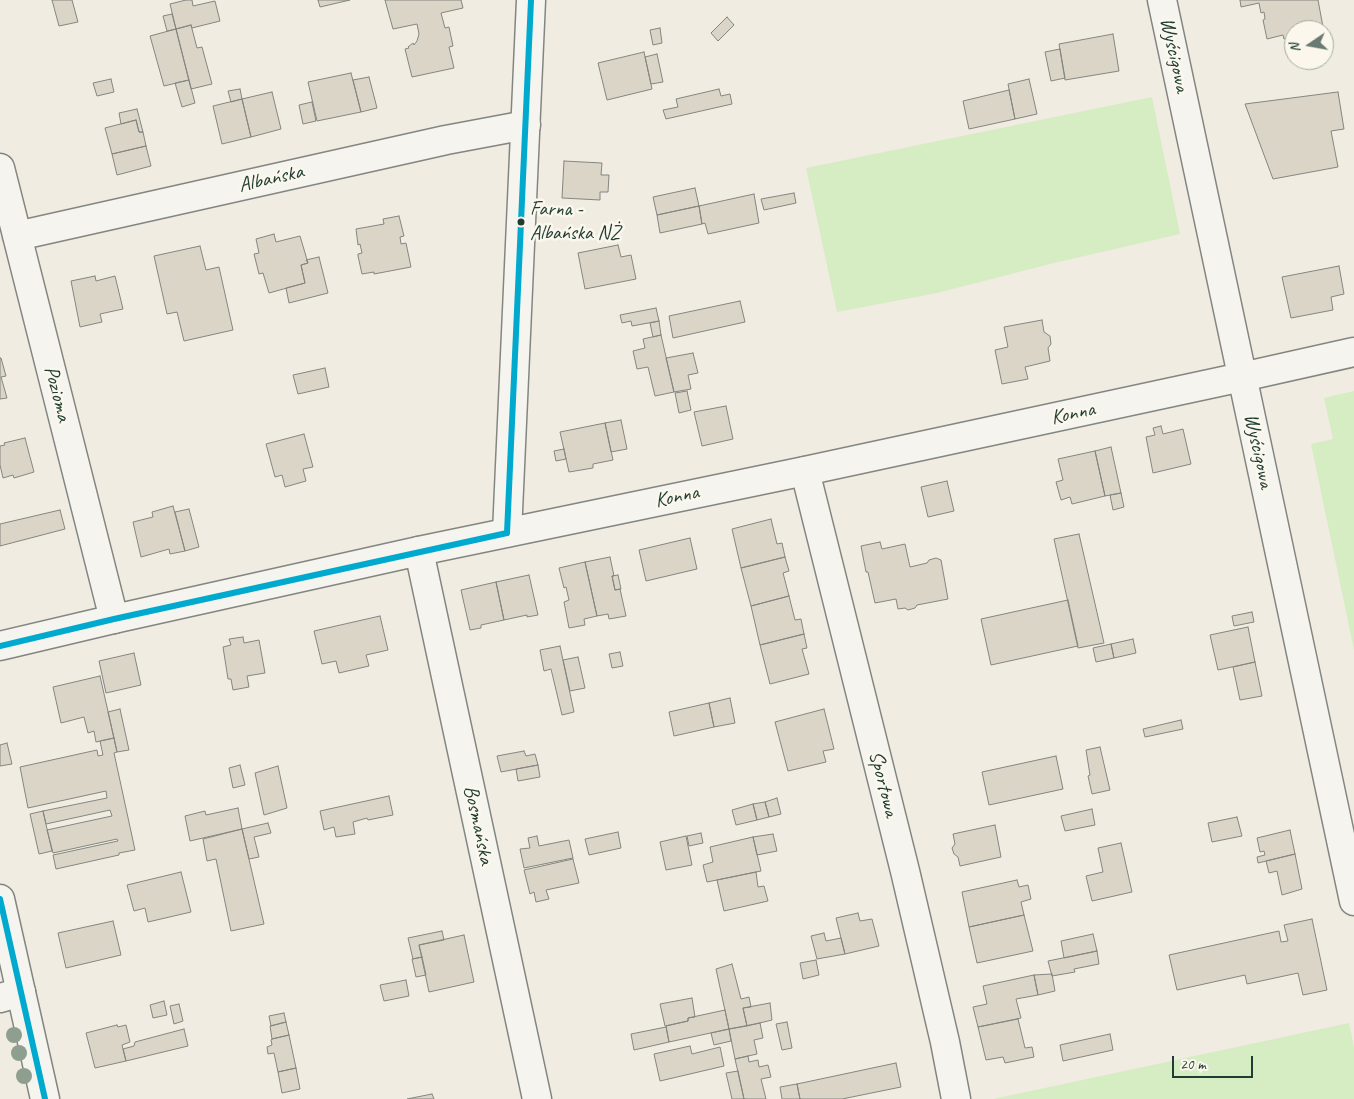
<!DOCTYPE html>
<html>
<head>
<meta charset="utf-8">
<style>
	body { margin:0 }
	#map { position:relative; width:1354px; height:1099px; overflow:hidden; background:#f1ece2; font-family:Caveat,sans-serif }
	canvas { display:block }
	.north { position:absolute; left:1284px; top:20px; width:50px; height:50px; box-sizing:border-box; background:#fbf7ec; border:1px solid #a3ada2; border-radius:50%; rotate:258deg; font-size:14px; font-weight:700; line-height:20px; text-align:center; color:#1f3d34 }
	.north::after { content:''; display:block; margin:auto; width:18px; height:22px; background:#687a71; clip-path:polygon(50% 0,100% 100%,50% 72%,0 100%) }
	.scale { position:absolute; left:1172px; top:1056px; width:81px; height:22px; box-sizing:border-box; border:2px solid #1f3d34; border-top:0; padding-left:6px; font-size:15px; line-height:18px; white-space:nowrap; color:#1f3d34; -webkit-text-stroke:4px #fbf7ec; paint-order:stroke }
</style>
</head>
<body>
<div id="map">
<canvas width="1354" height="1099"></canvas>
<div class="north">N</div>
<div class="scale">20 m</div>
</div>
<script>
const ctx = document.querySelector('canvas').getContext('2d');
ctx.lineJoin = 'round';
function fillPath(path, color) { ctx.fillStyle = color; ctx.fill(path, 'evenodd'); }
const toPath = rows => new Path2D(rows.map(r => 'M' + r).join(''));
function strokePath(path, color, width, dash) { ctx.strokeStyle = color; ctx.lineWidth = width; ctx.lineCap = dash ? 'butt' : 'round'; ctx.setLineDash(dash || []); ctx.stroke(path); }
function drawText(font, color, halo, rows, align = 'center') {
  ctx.font = font + ' Caveat,sans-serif'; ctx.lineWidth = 5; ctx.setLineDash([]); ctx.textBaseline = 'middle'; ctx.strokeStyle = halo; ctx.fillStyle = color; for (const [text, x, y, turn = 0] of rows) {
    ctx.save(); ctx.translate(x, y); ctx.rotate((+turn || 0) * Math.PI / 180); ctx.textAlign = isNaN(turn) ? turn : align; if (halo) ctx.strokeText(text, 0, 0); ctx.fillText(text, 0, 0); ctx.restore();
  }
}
fillPath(toPath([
	[1152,97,1180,234,1054,263,937,293,837,312,806,168],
	[1354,391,1354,650,1311,444,1333,439,1324,398],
	[1349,1023,1354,1047,1354,1099,993,1099]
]), '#d6ecc3');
const building = toPath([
	[52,0,72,0,78,22,59,26,52,0],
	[186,0,192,0,193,6,215,1,220,21,192,28,191,25,176,29,170,4,186,0],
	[318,0,350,0,320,7,318,0],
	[385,0,461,0,463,8,441,13,445,28,449,27,453,46,449,47,454,68,412,77,405,49,409,48,408,47,413,43,414,45,417,41,419,34,417,24,393,29,385,0],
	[1240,0,1318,0,1323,27,1307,30,1294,30,1294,37,1284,39,1283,35,1267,39,1263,20,1265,19,1264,12,1261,13,1259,3,1241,7,1240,0],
	[172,14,176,29,167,31,163,16,172,14],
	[727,17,734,25,718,41,711,33,727,17],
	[191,25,197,48,202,47,212,84,191,89,176,29,191,25],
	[660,28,662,43,653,45,650,30,660,28],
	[176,29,189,80,164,86,150,36,176,29],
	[1113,34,1119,71,1065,80,1059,44,1113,34],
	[1060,49,1065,78,1051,81,1045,52,1060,49],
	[644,52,652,89,607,100,598,63,644,52],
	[657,54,663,82,651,84,645,57,657,54],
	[351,73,361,112,317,121,308,82,351,73],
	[369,77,377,108,361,112,353,80,369,77],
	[111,79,114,92,97,96,93,83,111,79],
	[1029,79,1037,114,1015,119,1008,84,1029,79],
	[189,80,195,103,182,107,175,83,189,80],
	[240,89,242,99,231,102,228,91,240,89],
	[719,89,721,96,730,94,732,104,666,119,663,110,678,107,676,99,719,89],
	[1009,90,1015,119,969,129,963,101,1009,90],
	[272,92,281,129,251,137,242,99,272,92],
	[1338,92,1344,129,1331,131,1338,167,1273,179,1245,104,1338,92],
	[242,99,251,137,222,144,213,106,242,99],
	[312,102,316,121,303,124,299,105,312,102],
	[137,109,143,132,139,132,136,120,121,124,119,113,137,109],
	[136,120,139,132,143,132,146,146,112,154,105,128,136,120],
	[146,146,151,166,117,175,112,154,146,146],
	[564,161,602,163,601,175,609,175,608,192,600,192,600,200,562,198,564,161],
	[695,188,699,206,657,215,653,197,695,188],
	[794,193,796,203,764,210,761,199,794,193],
	[754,194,759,223,708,234,705,223,702,224,699,206,754,194],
	[699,206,702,224,660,233,657,215,699,206],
	[399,216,404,236,400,237,401,244,406,243,411,267,374,274,374,272,362,274,358,256,358,254,362,253,360,244,358,245,356,229,384,224,383,219,399,216],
	[274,234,276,242,300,236,308,263,301,265,305,283,269,293,263,273,259,274,254,254,259,253,256,239,274,234],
	[618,245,621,257,631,255,636,279,585,289,578,253,618,245],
	[200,246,206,270,219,267,233,330,184,341,177,312,167,314,154,256,200,246],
	[319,257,328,293,289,303,286,288,305,283,301,265,308,263,306,260,319,257],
	[1339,266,1344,294,1331,297,1333,310,1291,318,1282,277,1339,266],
	[95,276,96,281,115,276,123,309,100,314,102,322,80,327,71,281,95,276],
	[740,301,745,322,673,338,669,316,740,301],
	[656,308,659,321,632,326,631,321,622,323,620,315,656,308],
	[1042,320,1044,332,1050,336,1051,344,1048,348,1050,361,1025,367,1028,379,1002,384,995,350,1008,347,1004,327,1042,320],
	[659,321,661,335,653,337,650,323,659,321],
	[661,335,674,392,655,396,648,367,637,369,633,351,645,348,643,339,661,335],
	[693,353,698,373,688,375,691,389,674,392,666,358,693,353],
	[0,358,1,358,6,376,1,377,7,398,0,399,0,358],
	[325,368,329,387,298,394,293,375,325,368],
	[687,391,691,410,679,413,675,393,687,391],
	[726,406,733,439,702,446,694,412,726,406],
	[621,420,627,449,611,452,605,423,621,420],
	[605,423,613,460,593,464,593,468,569,472,560,432,605,423],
	[1161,426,1163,434,1183,429,1191,464,1153,473,1146,437,1155,435,1153,428,1161,426],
	[304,434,313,467,303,469,306,481,285,487,282,475,275,477,266,444,304,434],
	[25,438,34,472,14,478,13,475,3,478,0,465,0,446,5,445,4,443,25,438],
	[1111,447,1121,493,1105,496,1095,451,1111,447],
	[564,449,566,459,556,461,554,451,564,449],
	[1095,451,1105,496,1072,504,1070,497,1061,500,1056,482,1063,480,1058,459,1095,451],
	[947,481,954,511,928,517,921,487,947,481],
	[1121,493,1124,507,1113,510,1110,495,1121,493],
	[173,506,185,551,170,554,169,549,141,557,133,522,153,517,152,512,173,506],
	[189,509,199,547,185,551,175,512,189,509],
	[60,510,65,529,0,546,0,524,60,510],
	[771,519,777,544,782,543,785,557,741,568,732,529,771,519],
	[1079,534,1104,643,1078,648,1054,539,1079,534],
	[690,538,697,569,646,581,639,550,690,538],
	[880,542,882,549,905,544,910,567,927,563,929,560,936,558,941,560,948,599,917,605,915,608,908,610,905,608,898,609,896,599,875,603,868,572,866,572,861,546,880,542],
	[610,557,614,576,612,576,615,590,620,589,626,616,609,619,608,614,597,616,585,562,610,557],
	[785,557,789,571,783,573,789,596,751,606,741,568,785,557],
	[585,562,597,616,584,619,585,625,569,628,564,602,569,600,566,587,564,588,559,568,585,562],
	[529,575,538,615,527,617,527,615,504,620,496,582,529,575],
	[618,575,621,589,615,590,612,576,618,575],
	[496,582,504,620,481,625,481,628,470,630,461,590,496,582],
	[789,596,795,620,801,619,804,634,760,645,751,606,789,596],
	[1068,600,1078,646,991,665,981,619,1068,600],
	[1252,612,1254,622,1234,626,1232,616,1252,612],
	[380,616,388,650,366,655,369,666,339,673,336,661,322,664,314,631,380,616],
	[1248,627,1255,662,1218,670,1210,635,1248,627],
	[804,634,807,648,802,649,809,674,770,684,760,645,804,634],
	[243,637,244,643,259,640,265,673,247,676,249,687,233,690,231,679,228,679,223,647,231,645,229,639,243,637],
	[1133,639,1136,653,1114,658,1111,644,1133,639],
	[1111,644,1114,658,1096,662,1093,648,1111,644],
	[560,646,574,712,562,715,551,669,544,671,540,650,560,646],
	[620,652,623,666,612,668,609,654,620,652],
	[134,653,141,685,106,693,99,661,134,653],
	[578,657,585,688,570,691,563,660,578,657],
	[1255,662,1262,696,1240,700,1233,667,1255,662],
	[100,676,114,738,96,742,94,731,88,733,84,717,61,723,53,687,100,676],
	[730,698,735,723,714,727,709,703,730,698],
	[709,703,714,727,674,736,669,712,709,703],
	[120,709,129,750,117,752,108,712,120,709],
	[824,709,834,749,823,751,826,762,788,771,775,722,824,709],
	[1181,720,1183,729,1145,737,1143,729,1181,720],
	[114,738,117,752,114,753,135,850,119,853,119,855,56,869,53,855,118,841,117,839,53,853,47,830,112,816,110,810,46,824,43,811,107,798,106,791,28,808,20,767,97,750,98,756,103,755,100,741,114,738],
	[7,743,12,764,0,766,0,745,7,743],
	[1100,747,1110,790,1092,794,1088,776,1090,775,1086,750,1100,747],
	[524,751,526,756,535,754,538,765,501,772,497,756,524,751],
	[1056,756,1063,789,989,805,982,772,1056,756],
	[240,765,245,785,233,788,229,768,240,765],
	[538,765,540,777,518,781,516,769,538,765],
	[278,766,287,808,264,815,255,773,278,766],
	[389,796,393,815,368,820,367,818,353,822,355,834,336,837,334,827,324,830,320,811,389,796],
	[777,798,781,814,769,817,765,802,777,798],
	[765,802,769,817,757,820,753,804,765,802],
	[753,804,757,820,736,825,732,810,753,804],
	[238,808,242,829,190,841,185,816,205,811,206,815,238,808],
	[1092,809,1095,825,1065,831,1061,816,1092,809],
	[43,811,52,851,39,854,30,814,43,811],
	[1237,817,1242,836,1212,842,1208,823,1237,817],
	[268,823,271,833,254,837,259,857,249,859,242,829,268,823],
	[995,825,1001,857,960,866,958,857,954,854,952,848,955,844,953,834,995,825],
	[242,829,264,924,231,931,216,859,207,861,203,839,242,829],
	[1290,830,1295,854,1258,863,1257,857,1265,855,1264,851,1260,852,1257,838,1290,830],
	[618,832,621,848,589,855,585,839,618,832],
	[701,833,703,843,689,846,687,836,701,833],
	[773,834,777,851,757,855,753,837,773,834],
	[537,836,539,846,569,840,573,858,524,868,520,849,530,848,528,838,537,836],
	[686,836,692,865,666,870,660,842,686,836],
	[753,837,761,871,707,882,703,865,713,862,710,847,753,837],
	[1121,843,1132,892,1092,901,1086,876,1103,872,1098,848,1121,843],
	[1295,854,1302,889,1282,895,1277,871,1269,873,1266,861,1295,854],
	[573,859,579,883,546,890,549,899,536,902,534,892,530,894,524,870,573,859],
	[181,872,191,912,148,922,145,908,134,911,127,885,181,872],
	[756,872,758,887,764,886,768,901,724,911,717,880,756,872],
	[1017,880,1019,887,1028,885,1031,899,1021,902,1024,915,969,927,962,892,1017,880],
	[858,913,860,921,872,919,879,946,845,954,836,918,858,913],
	[1024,915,1033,951,977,963,969,927,1024,915],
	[1312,919,1327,990,1303,995,1298,973,1247,984,1245,975,1177,990,1169,955,1279,931,1281,942,1288,941,1284,925,1312,919],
	[113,921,121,955,66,968,58,933,113,921],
	[442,931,444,940,419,945,422,957,413,959,408,938,442,931],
	[824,933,826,941,841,938,845,954,817,959,811,936,824,933],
	[1093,934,1097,951,1064,958,1061,941,1093,934],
	[464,935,474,982,429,992,419,945,464,935],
	[1097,951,1099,964,1074,969,1075,972,1052,976,1048,961,1097,951],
	[422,957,426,975,416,977,412,959,422,957],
	[816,960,819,975,803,979,800,963,816,960],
	[732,964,741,999,749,997,751,1007,743,1008,747,1026,729,1029,716,969,732,964],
	[1052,974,1055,991,1038,995,1034,975,1052,974],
	[1034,975,1038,995,1016,999,1021,1018,978,1027,973,1007,987,1004,983,986,1034,975],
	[406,980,409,996,384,1001,380,985,406,980],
	[692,998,695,1017,688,1018,688,1021,665,1026,660,1004,692,998],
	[164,1001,167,1015,153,1018,150,1005,164,1001],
	[770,1003,772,1020,747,1026,743,1008,770,1003],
	[179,1004,183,1021,174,1024,170,1006,179,1004],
	[725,1010,729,1029,669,1042,666,1026,688,1021,688,1018,725,1010],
	[284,1013,286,1022,271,1026,269,1016,284,1013],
	[1018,1019,1025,1048,1032,1047,1034,1057,1005,1063,1003,1057,986,1060,978,1027,1018,1019],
	[286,1022,289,1035,272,1039,270,1026,286,1022],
	[787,1022,792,1048,782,1050,776,1024,787,1022],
	[760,1023,763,1038,754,1040,757,1054,735,1059,729,1029,760,1023],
	[117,1025,118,1027,126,1025,130,1042,122,1045,126,1061,95,1068,86,1033,117,1025],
	[666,1027,669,1042,634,1050,631,1034,666,1027],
	[184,1029,188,1046,126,1061,123,1049,134,1046,135,1042,184,1029],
	[729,1029,731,1041,714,1045,711,1033,729,1029],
	[1110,1034,1113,1050,1063,1061,1060,1045,1110,1034],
	[289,1035,296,1068,278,1072,274,1053,268,1054,267,1047,272,1045,271,1040,272,1039,289,1035],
	[690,1046,692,1054,720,1047,724,1066,660,1081,654,1054,690,1046],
	[748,1056,749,1062,758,1060,759,1067,768,1065,771,1077,761,1079,766,1099,744,1099,735,1059,748,1056],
	[896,1063,901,1087,842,1099,800,1099,797,1084,896,1063],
	[296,1068,300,1089,282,1093,278,1072,296,1068],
	[738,1071,744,1099,732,1099,726,1073,738,1071],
	[797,1084,800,1099,782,1099,780,1087,797,1084],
	[432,1094,434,1099,407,1099,432,1094]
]);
fillPath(building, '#dbd5c7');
strokePath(building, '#838680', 1);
const minor = toPath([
	[1162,0,1354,901],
	[0,168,114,619],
	[17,236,446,140,526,125],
	[805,471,905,871,945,1042,956,1099],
	[419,551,537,1099],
	[0,998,21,992]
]);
const tertiary = toPath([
	[507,533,531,0],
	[0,646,114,619,419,551,805,471,1242,377,1354,352],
	[0,899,45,1099]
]);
strokePath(minor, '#838680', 31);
strokePath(tertiary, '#838680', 31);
strokePath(minor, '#f5f4ef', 28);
strokePath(tertiary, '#f5f4ef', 28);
strokePath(toPath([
	[507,533,531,0],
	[0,646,114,619,507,533],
	[0,899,45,1099]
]), '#00a9ce', 6);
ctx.fillStyle = '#8f9f8f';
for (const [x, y] of [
	[14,1035],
	[19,1053],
	[24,1076]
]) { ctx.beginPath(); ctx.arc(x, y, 8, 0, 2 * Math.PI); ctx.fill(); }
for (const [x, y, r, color] of [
	[521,222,4.5,"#1f3d34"]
]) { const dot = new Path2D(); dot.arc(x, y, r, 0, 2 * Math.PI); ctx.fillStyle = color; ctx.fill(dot); strokePath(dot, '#fbf7ec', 2); }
drawText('20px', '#1f3d34', '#fbf7ec', [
	["Farna -",530,210],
	["Albańska NŻ",530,234]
], 'left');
drawText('21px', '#1f3d34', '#fbf7ec', [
	["Wyścigowa",1174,55,78],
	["Albańska",271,179,-13],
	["Pozioma",57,394,76],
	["Konna",1073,414,-12],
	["Wyścigowa",1258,451,78],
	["Konna",677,497,-12],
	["Sportowa",883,784,76],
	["Bosmańska",478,825,78]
]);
</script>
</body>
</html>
